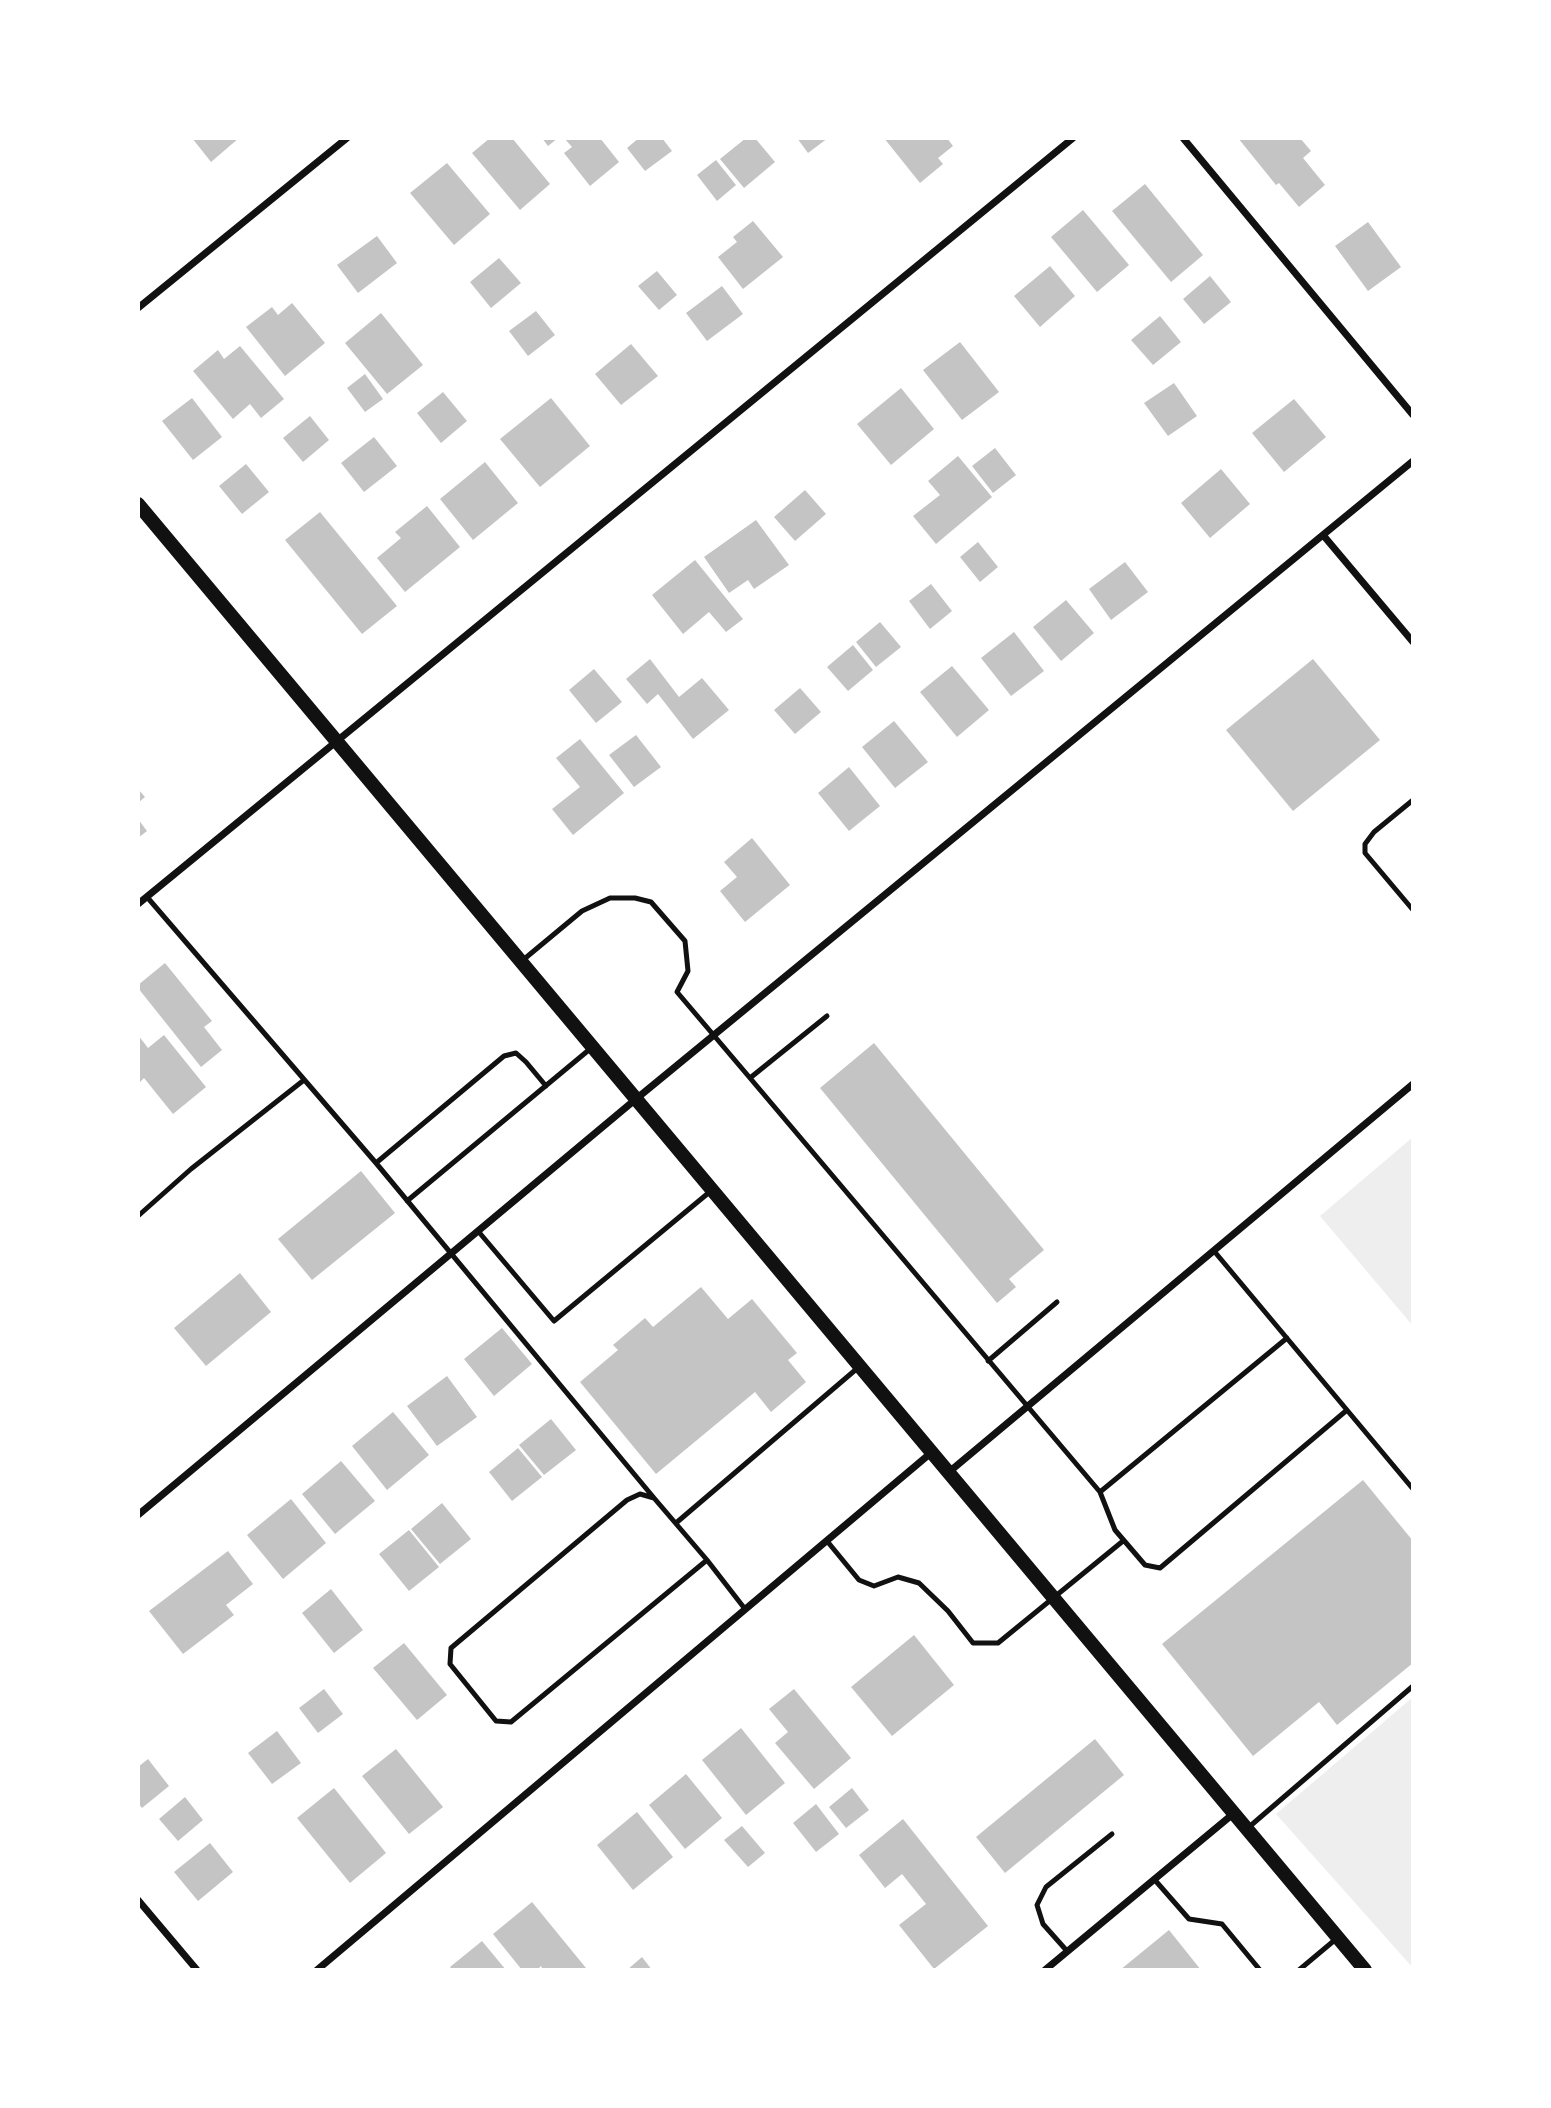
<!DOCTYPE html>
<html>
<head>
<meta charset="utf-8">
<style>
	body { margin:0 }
	#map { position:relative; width:1551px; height:2108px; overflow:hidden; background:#fff; font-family:"Varela Round",sans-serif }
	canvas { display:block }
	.frame { position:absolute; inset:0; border:140px solid #fff; pointer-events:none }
</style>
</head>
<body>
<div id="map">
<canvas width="1551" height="2108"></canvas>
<div class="frame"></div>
</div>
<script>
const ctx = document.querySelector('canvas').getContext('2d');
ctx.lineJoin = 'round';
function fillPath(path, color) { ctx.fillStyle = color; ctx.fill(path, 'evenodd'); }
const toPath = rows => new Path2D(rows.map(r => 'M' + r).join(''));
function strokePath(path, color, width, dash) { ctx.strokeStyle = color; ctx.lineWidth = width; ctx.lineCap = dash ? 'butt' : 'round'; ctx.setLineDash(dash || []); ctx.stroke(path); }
fillPath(toPath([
	[1413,1137,1413,1326,1320,1216],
	[1413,1697,1413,1968,1276,1814]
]), '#eee');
fillPath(toPath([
	[192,138,239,138,211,162],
	[490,138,512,138,550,184,520,210,472,153],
	[542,138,558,138,548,146],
	[564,138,600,138,619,162,590,186,564,153,572,147],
	[639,138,662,138,672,151,645,171,627,148],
	[746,138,755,138,775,162,744,188,720,159],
	[797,138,828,138,808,153],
	[884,138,947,138,953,146,938,158,943,164,920,183],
	[1238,138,1300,138,1311,151,1303,158,1325,185,1299,207,1279,183,1276,185],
	[716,160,736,185,717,201,697,175],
	[447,163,490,214,454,245,410,193],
	[1145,184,1203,255,1171,282,1112,211],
	[1083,210,1129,265,1097,292,1051,237],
	[753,221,783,257,743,289,718,257,737,242,733,237],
	[1368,222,1401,267,1368,291,1335,246],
	[377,236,397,263,358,293,337,265],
	[499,258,521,283,491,308,470,282],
	[1050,266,1075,296,1040,327,1014,296],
	[657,271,677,295,659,310,638,286],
	[1210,276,1231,302,1204,324,1183,299],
	[722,286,743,314,707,341,686,313],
	[292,303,325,343,285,376,246,327,272,307,278,315],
	[536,311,555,335,528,356,509,331],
	[381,313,423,365,387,394,345,343],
	[1160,316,1181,342,1153,365,1131,340],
	[960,342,999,392,962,420,923,370],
	[631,344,658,376,621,405,595,374],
	[240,346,284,399,261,418,250,404,233,419,193,371,218,350,224,359],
	[365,374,383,399,365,412,347,388],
	[1174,383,1197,416,1168,436,1144,403],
	[901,388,934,429,891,465,857,424],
	[443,392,467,421,441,443,417,413],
	[192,398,222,437,193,460,162,421],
	[551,398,590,446,540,487,500,439],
	[1294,399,1326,437,1284,472,1252,433],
	[310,416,329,440,303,462,283,438],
	[374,437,397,466,364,492,341,463],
	[995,448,1016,475,993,493,972,466],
	[958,456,992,497,936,544,913,516,940,495,928,481],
	[485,462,518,503,473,540,440,499],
	[246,464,269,492,242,514,219,486],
	[1221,469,1250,504,1210,538,1181,503],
	[805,490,826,514,795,541,774,517],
	[427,506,460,547,405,592,377,558,401,538,395,532],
	[320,512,397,606,362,634,285,540],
	[756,520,789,565,754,589,748,580,729,593,704,557],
	[978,542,998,567,980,582,960,557],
	[695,560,743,619,726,632,709,612,683,634,652,595],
	[1125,562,1148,592,1111,620,1089,589],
	[931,584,952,611,930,629,909,601],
	[1066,600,1094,633,1061,661,1033,627],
	[880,622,901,647,876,667,856,642],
	[1014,632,1044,671,1011,696,981,658],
	[853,645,873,670,848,691,827,667],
	[650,659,679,697,702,678,729,710,693,739,658,694,647,704,626,679],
	[1313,659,1380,740,1293,811,1226,730],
	[952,666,989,710,957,737,920,692],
	[594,669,622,702,596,723,569,690],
	[800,688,821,712,795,734,774,710],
	[894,721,928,762,895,788,862,747],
	[636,735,661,767,634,787,609,755],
	[580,739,624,793,573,835,552,809,580,787,556,758],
	[849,767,880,806,849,831,818,793],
	[138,789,145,797,138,803],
	[138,819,147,831,138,838],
	[752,838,790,885,745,922,720,891,737,877,724,862],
	[165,963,212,1021,204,1027,222,1050,201,1067,138,988,138,985],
	[138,1035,148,1048,164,1035,206,1087,173,1114,144,1078,138,1084],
	[874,1043,1044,1250,1009,1279,1016,1287,997,1303,820,1088],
	[361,1171,395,1213,312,1280,278,1239],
	[240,1273,271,1312,206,1366,174,1328],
	[701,1287,728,1319,752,1299,797,1353,788,1360,806,1382,771,1412,755,1392,656,1474,580,1382,618,1350,613,1345,645,1318,653,1327],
	[502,1328,532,1364,494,1396,464,1359],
	[447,1376,477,1417,437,1446,407,1406],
	[393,1412,429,1455,387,1490,352,1446],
	[551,1419,576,1450,544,1475,519,1445],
	[518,1448,542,1477,512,1501,489,1472],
	[341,1461,375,1501,335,1534,302,1494],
	[1363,1480,1413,1541,1413,1663,1337,1725,1319,1702,1253,1756,1162,1644],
	[291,1499,326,1543,283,1579,247,1535],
	[442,1503,471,1539,440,1564,411,1529],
	[409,1530,439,1567,409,1591,379,1554],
	[228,1551,253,1584,226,1605,234,1615,183,1654,149,1611],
	[331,1589,363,1630,334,1653,302,1613],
	[914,1635,954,1685,892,1736,851,1687],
	[404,1643,447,1695,417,1720,373,1668],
	[324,1689,343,1714,318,1733,299,1708],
	[794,1689,851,1758,814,1789,775,1743,788,1732,769,1709],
	[741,1728,785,1783,746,1815,702,1760],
	[277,1731,301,1763,272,1784,248,1753],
	[1095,1739,1124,1775,1005,1873,976,1837],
	[396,1749,443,1807,409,1834,362,1776],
	[148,1759,169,1786,142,1808,138,1803,138,1767],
	[686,1774,722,1818,685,1849,649,1805],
	[334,1788,386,1853,350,1883,297,1818],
	[852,1788,869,1810,846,1828,829,1807],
	[185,1797,203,1820,178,1841,159,1819],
	[816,1804,839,1834,816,1852,793,1823],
	[637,1812,673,1857,633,1890,597,1845],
	[903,1819,988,1926,934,1969,899,1925,926,1904,902,1874,885,1888,859,1855],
	[742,1826,765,1853,748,1867,724,1840],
	[210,1843,233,1872,198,1901,174,1872],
	[532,1902,586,1968,585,1970,543,1970,541,1966,537,1970,522,1970,493,1934],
	[1169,1930,1201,1970,1120,1970],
	[482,1941,506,1970,452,1970,450,1967],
	[642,1957,652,1970,627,1970]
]), '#c4c4c4');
strokePath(toPath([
	[1413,800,1374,832,1365,844,1365,853,1413,910],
	[147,897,376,1163,654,1498],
	[523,960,582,911,610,898,635,898,651,902,685,941,688,971,677,992,750,1078,827,1016],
	[750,1078,1100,1492,1115,1530,1145,1565,1160,1568,1347,1410],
	[376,1163,504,1056,516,1053,526,1062,546,1086],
	[407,1201,590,1049],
	[138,1216,191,1169,304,1080],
	[478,1231,554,1321,712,1190],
	[1214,1251,1413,1489],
	[988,1361,1057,1302],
	[1100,1492,1287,1338],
	[676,1523,860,1366],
	[827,1541,859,1580,874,1586,898,1577,919,1583,948,1611,973,1643,998,1643,1123,1541],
	[707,1560,511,1722,496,1721,450,1664,451,1648,627,1500,640,1494,654,1498,707,1560,745,1609],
	[1249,1827,1413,1686],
	[1154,1879,1189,1919,1222,1924,1260,1970],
	[1067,1951,1043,1924,1037,1905,1046,1887,1112,1834],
	[1299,1970,1336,1939]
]), '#111', 5);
strokePath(toPath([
	[1183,138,1413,415],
	[138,308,347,138],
	[1323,535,1413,642],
	[138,904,1073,138],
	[949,1472,1413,1084],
	[138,1515,636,1099,1413,461],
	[138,1900,197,1970],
	[317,1970,932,1452],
	[1045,1970,1233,1814]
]), '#111', 7);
strokePath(toPath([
	[138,504,1365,1970]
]), '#111', 14);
</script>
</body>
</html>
